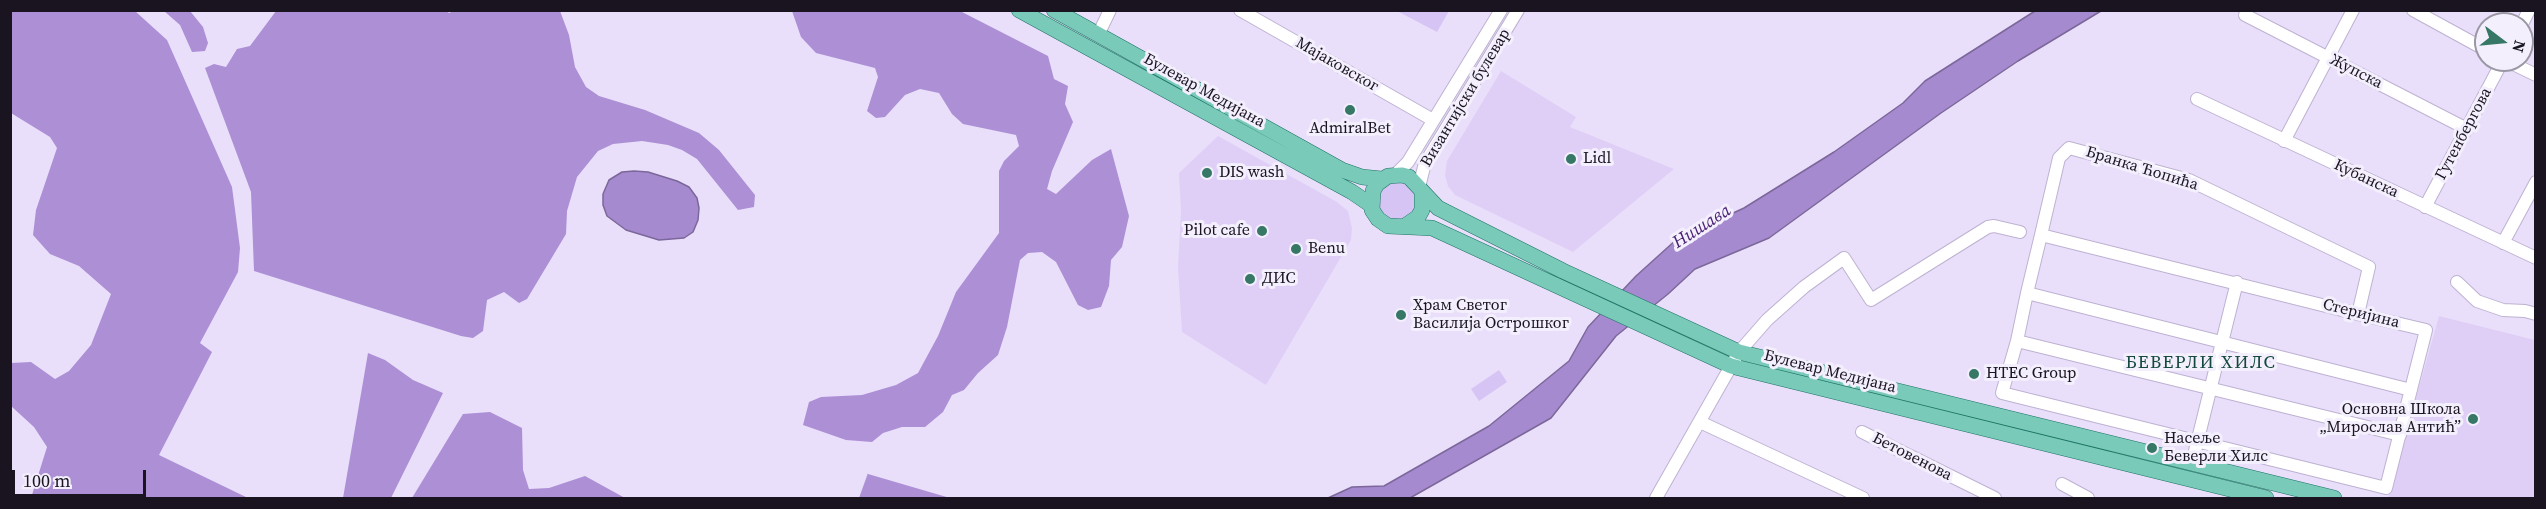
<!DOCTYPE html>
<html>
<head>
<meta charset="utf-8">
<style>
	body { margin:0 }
	#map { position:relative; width:2546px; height:509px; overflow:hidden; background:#e9dffa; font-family:"Source Serif 4",serif }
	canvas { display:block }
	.frame { position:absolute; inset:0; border:12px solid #19141f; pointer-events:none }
	.north { position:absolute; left:2474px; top:12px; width:60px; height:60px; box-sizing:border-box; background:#f4effd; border:2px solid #9c97a4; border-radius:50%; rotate:106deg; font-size:16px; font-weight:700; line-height:24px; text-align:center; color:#19141f }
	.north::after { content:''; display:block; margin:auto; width:21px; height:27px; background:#367766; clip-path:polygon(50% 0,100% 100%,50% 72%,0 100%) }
	.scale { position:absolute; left:12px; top:470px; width:134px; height:27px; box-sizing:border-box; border:3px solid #19141f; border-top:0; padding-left:8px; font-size:18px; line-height:21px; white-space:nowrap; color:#19141f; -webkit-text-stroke:4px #f4effd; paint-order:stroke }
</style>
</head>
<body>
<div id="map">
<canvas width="2546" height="509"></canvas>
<div class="frame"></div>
<div class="north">N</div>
<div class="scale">100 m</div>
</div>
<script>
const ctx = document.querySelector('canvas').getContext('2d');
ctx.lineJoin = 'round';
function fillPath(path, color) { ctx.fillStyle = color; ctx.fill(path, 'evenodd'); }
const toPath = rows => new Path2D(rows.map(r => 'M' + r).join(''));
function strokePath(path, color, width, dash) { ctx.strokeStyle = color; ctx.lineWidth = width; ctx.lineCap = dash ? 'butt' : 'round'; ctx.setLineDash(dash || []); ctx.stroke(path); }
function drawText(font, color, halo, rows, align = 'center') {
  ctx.font = font + ' "Source Serif 4",serif'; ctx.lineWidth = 6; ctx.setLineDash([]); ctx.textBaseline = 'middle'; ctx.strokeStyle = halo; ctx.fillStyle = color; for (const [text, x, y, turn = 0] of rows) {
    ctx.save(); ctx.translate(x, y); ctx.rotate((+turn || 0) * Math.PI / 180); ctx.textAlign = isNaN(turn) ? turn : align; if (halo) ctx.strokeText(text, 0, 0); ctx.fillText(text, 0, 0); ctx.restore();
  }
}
fillPath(toPath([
	[1501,71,1576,117,1570,127,1674,169,1573,252,1455,195,1448,186,1445,175,1447,161],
	[1218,136,1337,202,1348,211,1352,228,1351,240,1266,385,1182,332,1178,267,1181,212,1179,173],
	[2439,316,2535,340,2535,498,2388,498]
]), '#dfcff7');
fillPath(toPath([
	[1397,11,1449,11,1437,32],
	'1378 201a19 19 0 1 1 38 0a19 19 0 1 1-38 0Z',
	[1499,370,1507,382,1479,401,1471,389]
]), '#d6c4f4');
fillPath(toPath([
	[11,10,135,11,167,40,232,187,240,248,238,272,200,343,212,352,159,455,248,498,31,498,47,447,34,427,11,406,11,363,31,362,55,379,69,371,91,345,111,294,79,266,50,254,33,235,36,210,57,148,50,137,11,113],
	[446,10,449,13,456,10,560,11,569,35,575,67,586,87,599,96,645,110,699,133,719,150,755,195,754,207,738,210,697,159,682,150,668,145,642,141,613,144,598,151,577,177,567,211,566,234,527,299,519,303,504,292,487,300,483,331,473,338,461,336,254,271,251,192,205,68,214,64,226,67,237,49,250,46,276,11],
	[164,11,190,11,203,27,208,43,205,51,192,52,180,25],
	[792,11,960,11,1048,56,1054,79,1068,86,1065,104,1073,122,1052,171,1047,189,1056,194,1092,160,1111,149,1129,216,1122,247,1111,260,1109,286,1101,307,1088,310,1078,305,1056,262,1042,252,1028,253,1020,260,1007,327,998,355,978,373,964,390,952,395,943,412,925,427,902,427,883,433,872,442,846,440,803,425,809,402,821,397,862,395,896,385,918,373,938,336,956,292,999,233,999,171,1004,161,1019,146,1016,135,963,124,952,114,939,93,920,89,905,95,885,117,876,118,867,111,878,77,875,68,816,53,801,37],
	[368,353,385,360,413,380,443,393,391,498,343,498],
	[490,412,522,428,523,470,529,489,549,488,585,476,625,498,412,498,463,414],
	[868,473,868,474,950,498,859,498]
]), '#ac8fd5');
const water = toPath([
	[2035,11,2101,11,2018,61,1941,113,1769,238,1695,269,1668,294,1616,336,1551,418,1410,498,1328,498,1352,487,1384,486,1489,426,1569,361,1588,327,1636,276,1677,239,1744,208,1834,152,1903,103,1925,81,2035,11],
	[634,171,648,172,677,181,689,187,697,198,699,208,698,220,693,232,684,238,659,240,626,230,607,216,603,205,603,194,609,180,622,172,634,171]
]);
fillPath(water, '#a68acf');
strokePath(water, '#7c679a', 1.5);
const minor = toPath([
	[1240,10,1433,120],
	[2413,10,2486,50],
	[2245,15,2467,129],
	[2522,24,2529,10],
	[1098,35,1110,10],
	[2505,60,2536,75],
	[2197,99,2536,258],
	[2284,141,2353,10],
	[1395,175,1408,162,1501,10],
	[1419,187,1425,163,1518,10],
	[2425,207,2503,60],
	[2041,235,2358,314,2426,330,2386,488,2002,393,2017,341,2027,293,2041,235,2059,158,2069,148,2189,180,2369,267,2358,314],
	[2503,243,2536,182],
	[2457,282,2477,301,2503,310,2525,311,2536,314],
	[2027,293,2411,390],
	[2017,341,2400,435],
	[1700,422,1863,498],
	[1862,432,1995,498],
	[2192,463,2237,282],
	[2062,484,2088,498],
	[1656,498,1739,352,1767,320,1804,287,1844,258,1871,300,1988,227,1994,226,2020,232]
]);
const major = toPath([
	[1019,10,1352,192,1371,205],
	[1054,10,1342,170,1362,177,1382,179],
	[1405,226,1418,217,1422,210,1422,193],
	[2266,498,1731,366,1432,228,1388,226,1378,219,1372,210,1373,191,1377,184,1388,176,1402,175,1409,177,1438,208,1563,271,1739,352,2334,498]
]);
strokePath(minor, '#beb2d2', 14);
strokePath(major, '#1e7465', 16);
strokePath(minor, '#fff', 12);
strokePath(major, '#7acab9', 15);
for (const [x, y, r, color] of [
	[1350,110,6,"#367766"],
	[1571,159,6,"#367766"],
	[1207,173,6,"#367766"],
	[1262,231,6,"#367766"],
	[1296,249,6,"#367766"],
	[1250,279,6,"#367766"],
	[1401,315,6,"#367766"],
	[1974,374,6,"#367766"],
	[2473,419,6,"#367766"],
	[2152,448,6,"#367766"]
]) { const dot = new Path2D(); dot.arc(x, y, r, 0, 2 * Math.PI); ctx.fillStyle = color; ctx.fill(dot); strokePath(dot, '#f4effd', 2); }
drawText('16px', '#19141f', '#f4effd', [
	["Мајаковског",1337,65,30],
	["Жупска",2356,72,27],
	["Булевар Медијана",1204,91,29],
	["Византијски булевар",1466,98,-59],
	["Гутенбергова",2464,134,-62],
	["Бранка Ћопића",2142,169,17],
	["Кубанска",2366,179,25],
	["Стеријина",2361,314,14],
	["Булевар Медијана",1830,372,14],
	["Бетовенова",1912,457,27]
]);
drawText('16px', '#19141f', '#f4effd', [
	["AdmiralBet",1350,129,"center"],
	["Lidl",1583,159],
	["DIS wash",1219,173],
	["Pilot cafe",1250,231,"right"],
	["Benu",1308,249],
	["ДИС",1262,279],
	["Храм Светог",1413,306],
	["Василија Острошког",1413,324],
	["HTEC Group",1986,374],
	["Основна Школа",2461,410,"right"],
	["„Мирослав Антић”",2461,428,"right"],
	["Насеље",2164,439],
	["Беверли Хилс",2164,457]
], 'left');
drawText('italic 18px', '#4a2274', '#f4effd', [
	["Нишава",1702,227,-33]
]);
ctx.letterSpacing = '1.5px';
drawText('18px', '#13493c', '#f4effd', [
	["БЕВЕРЛИ ХИЛС",2201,363]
]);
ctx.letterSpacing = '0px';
</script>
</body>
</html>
